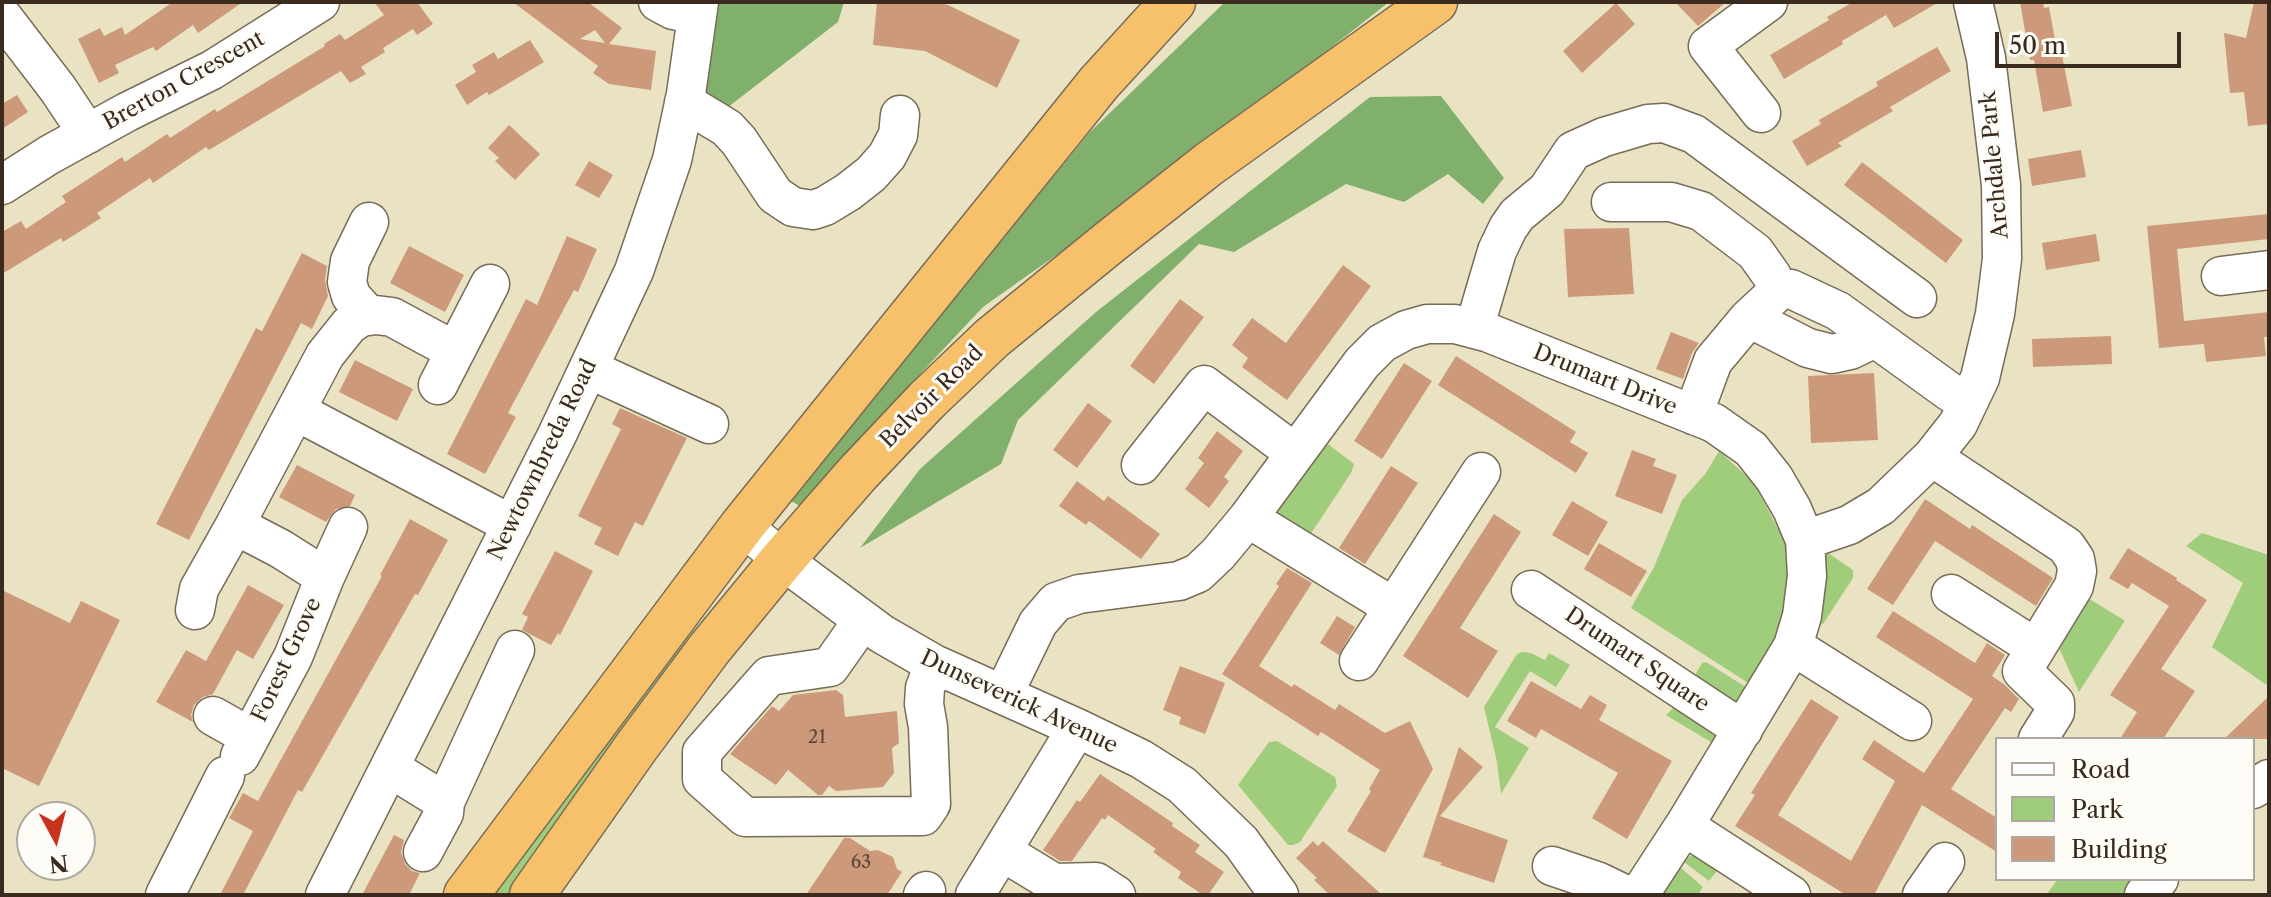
<!DOCTYPE html>
<html>
<head>
<meta charset="utf-8">
<style>
	body { margin:0 }
	#map { position:relative; width:2271px; height:897px; overflow:hidden; background:#eae3c3; font-family:"Libre Caslon Text",serif }
	canvas { display:block }
	.frame { position:absolute; inset:0; border:4px solid #3b2a1e; pointer-events:none }
	.legend { position:absolute; left:1995px; top:737px; width:260px; height:144px; box-sizing:border-box; background:#fdfcf7; border:2px solid #afa8a0; margin:0; padding:10px 14px; list-style:none; font-size:24px; color:#3b2a1e }
	.legend li { display:flex; align-items:center; gap:16px; height:40px }
	.legend b { width:40px; border:2px solid #afa8a0 }
	.north { position:absolute; left:16px; top:801px; width:80px; height:80px; box-sizing:border-box; background:#fdfcf7; border:2px solid #afa8a0; border-radius:50%; rotate:173deg; font-size:22px; font-weight:700; line-height:32px; text-align:center; color:#3b2a1e }
	.north::after { content:''; display:block; margin:auto; width:28px; height:36px; background:#c8321e; clip-path:polygon(50% 0,100% 100%,50% 72%,0 100%) }
	.scale { position:absolute; left:1995px; top:32px; width:186px; height:36px; box-sizing:border-box; border:4px solid #3b2a1e; border-top:0; padding-left:10px; font-size:24px; line-height:28px; white-space:nowrap; color:#3b2a1e; -webkit-text-stroke:6px #fdfcf7; paint-order:stroke }
</style>
</head>
<body>
<div id="map">
<canvas width="2271" height="897"></canvas>
<div class="frame"></div>
<ul class="legend">
<li><b style="height:10px;background:#fff"></b>Road</li>
<li><b style="height:22px;background:#a0cd7b"></b>Park</li>
<li><b style="height:22px;background:#cc9a7a"></b>Building</li>
</ul>
<div class="north">N</div>
<div class="scale">50 m</div>
</div>
<script>
const ctx = document.querySelector('canvas').getContext('2d');
ctx.lineJoin = 'round';
function fillPath(path, color) { ctx.fillStyle = color; ctx.fill(path, 'evenodd'); }
const toPath = rows => new Path2D(rows.map(r => 'M' + r).join(''));
function strokePath(path, color, width, dash) { ctx.strokeStyle = color; ctx.lineWidth = width; ctx.lineCap = dash ? 'butt' : 'round'; ctx.setLineDash(dash || []); ctx.stroke(path); }
function drawText(font, color, halo, rows, align = 'center') {
  ctx.font = font + ' "Libre Caslon Text",serif'; ctx.lineWidth = 6; ctx.setLineDash([]); ctx.textBaseline = 'middle'; ctx.strokeStyle = halo; ctx.fillStyle = color; for (const [text, x, y, turn = 0] of rows) {
    ctx.save(); ctx.translate(x, y); ctx.rotate((+turn || 0) * Math.PI / 180); ctx.textAlign = isNaN(turn) ? turn : align; if (halo) ctx.strokeText(text, 0, 0); ctx.fillText(text, 0, 0); ctx.restore();
  }
}
fillPath(toPath([
	[1328,444,1354,464,1351,473,1308,538,1276,520,1275,512,1324,445],
	[1719,451,1754,483,1787,546,1790,596,1772,650,1753,686,1631,608,1654,567,1682,500,1706,473],
	[2202,533,2269,555,2268,686,2212,647,2243,583,2186,546],
	[1828,553,1853,570,1853,578,1823,624,1813,618,1816,566],
	[2086,597,2124,620,2124,622,2079,692,2059,648,2059,641],
	[719,600,727,606,513,895,491,895,658,674],
	[1522,652,1531,653,1545,660,1549,653,1570,665,1556,687,1530,671,1495,727,1529,748,1501,794,1497,762,1484,707,1517,654],
	[1706,662,1749,689,1737,708,1695,684,1695,675,1702,663],
	[1676,705,1720,737,1714,744,1666,715],
	[1277,741,1335,777,1337,786,1300,842,1293,845,1288,845,1238,785,1269,742],
	[1697,855,1720,867,1709,881,1684,862,1690,856],
	[1681,868,1703,887,1698,895,1659,895,1676,869],
	[2058,879,2139,879,2123,895,2046,895]
]), '#a0cd7b');
fillPath(toPath([
	[719,2,844,2,838,22,723,111,702,89],
	[1225,2,1389,2,1266,99,1096,227,983,307,846,453,800,506,789,500,1090,132],
	[1441,96,1504,178,1483,204,1448,174,1404,202,1346,184,1234,252,1199,244,1018,420,1001,464,860,548,920,469,1096,312,1370,97]
]), '#80b06b');
fillPath(toPath([
	[173,2,243,2,198,33,193,25,156,51,153,47,115,65,119,73,99,83,78,39,100,28,104,36,122,27,125,35],
	[374,2,417,2,433,24,417,35,413,29,383,48,385,52,361,67,366,74,350,83,341,71,209,150,206,147,153,183,150,178,97,213,101,218,63,242,61,238,2,274,2,232,21,221,26,229,66,202,62,196,122,157,125,162,167,134,170,138,215,109,217,112,325,46,324,44,340,34,345,40,384,15],
	[513,2,588,2,622,28,609,44,656,51,651,90,609,84,593,73,598,66],
	[595,30,605,43,580,39],
	[877,2,935,2,948,5,1020,40,997,88,925,51,873,45],
	[1675,2,1726,2,1698,26],
	[1853,2,1939,2,1894,28,1886,15,1842,41,1843,44,1784,79,1770,55,1829,20,1827,17],
	[2020,2,2043,2,2044,8,2049,7,2058,56,2062,55,2072,106,2043,112,2034,60,2030,60],
	[2254,2,2269,2,2269,124,2248,126,2244,92,2230,93,2224,33,2246,38],
	[1616,3,1635,24,1582,73,1563,51],
	[530,40,544,62,489,95,487,92,467,105,455,85,476,72,472,65,494,52,498,59],
	[1937,47,1951,71,1890,107,1893,111,1838,143,1842,146,1807,166,1792,141,1821,124,1819,120,1878,86,1876,82],
	[17,95,28,112,2,129,2,104],
	[509,125,540,154,515,180,495,161,499,158,488,148],
	[2081,150,2086,177,2032,186,2028,159],
	[589,161,613,175,599,198,575,185],
	[1862,162,1963,240,1946,263,1844,185],
	[2269,214,2269,239,2177,249,2184,321,2269,312,2269,337,2264,337,2266,356,2206,362,2204,344,2159,348,2147,226],
	[1629,228,1634,294,1568,297,1564,229],
	[2096,234,2100,261,2046,270,2042,243],
	[567,236,597,249,578,292,574,290,508,413,516,417,485,474,447,454,526,299,537,305],
	[409,246,464,275,445,312,390,283],
	[302,253,327,266,325,280,328,296,312,329,301,323,189,540,156,524,256,328,262,331],
	[1343,265,1371,286,1287,400,1242,367,1248,358,1232,345,1252,318,1286,343],
	[1180,299,1204,317,1154,384,1130,366],
	[1671,332,1699,343,1692,353,1683,379,1656,369],
	[2111,336,2112,364,2033,367,2032,339],
	[1456,356,1576,432,1570,442,1588,453,1576,473,1438,385],
	[355,360,413,389,397,421,339,392],
	[1404,363,1432,381,1382,459,1354,441],
	[1874,373,1878,440,1811,443,1808,376],
	[1088,403,1112,421,1077,468,1053,450],
	[620,408,687,438,643,526,635,522,618,556,594,544,602,528,578,516,621,429,612,424],
	[1217,431,1243,451,1224,477,1229,481,1209,508,1185,489,1204,463,1198,458],
	[1632,450,1656,459,1653,466,1677,475,1662,514,1615,496],
	[297,465,355,495,350,506,336,509,326,522,279,497],
	[1391,466,1418,483,1365,564,1339,548],
	[1077,481,1104,501,1108,496,1160,534,1141,559,1089,521,1086,525,1059,506],
	[1925,499,1970,529,1972,525,2053,578,2036,606,1935,541,1893,605,1867,589],
	[1572,501,1608,522,1588,556,1552,535],
	[1494,514,1521,532,1460,628,1498,651,1468,698,1403,656],
	[410,519,448,540,418,595,415,594,302,792,298,790,243,895,220,895,253,831,229,818,243,793,258,801,382,576,380,575],
	[1599,543,1647,571,1631,597,1584,569],
	[2128,548,2177,578,2176,580,2207,600,2161,669,2195,691,2163,739,2120,739,2137,712,2110,695,2169,606,2132,583,2128,589,2109,578],
	[555,551,593,571,560,635,558,633,551,645,522,630,528,617,522,614],
	[1287,568,1312,583,1259,666,1292,687,1294,684,1335,710,1339,704,1385,733,1410,721,1433,769,1385,853,1347,831,1371,791,1369,789,1380,770,1321,732,1318,736,1222,674,1279,586,1276,584],
	[248,585,284,605,253,659,237,650,213,694,203,697,194,705,191,715,193,722,156,702,186,650,206,661],
	[2,590,70,623,81,601,120,620,39,786,2,768],
	[1893,611,1975,663,1987,643,2005,655,1992,676,2005,685,2019,699,2011,712,2005,708,1951,789,1997,818,1997,852,1922,805,1874,895,1846,895,1735,826,1755,795,1751,793,1811,699,1839,717,1778,815,1851,861,1895,781,1862,759,1874,740,1924,773,1973,699,1876,637],
	[1337,616,1355,627,1339,655,1320,643],
	[1180,666,1225,683,1205,734,1179,724,1181,717,1163,710],
	[1531,681,1581,709,1590,695,1607,705,1599,720,1672,761,1627,839,1592,818,1618,773,1541,729,1536,738,1507,721],
	[836,690,843,695,845,717,897,711,899,743,892,748,894,773,883,787,836,791,829,786,822,795,818,795,788,770,776,785,730,754,772,706,779,711,793,695],
	[2269,696,2269,739,2224,739,2244,720],
	[1459,747,1483,767,1440,816,1508,840,1494,883,1440,865,1442,863,1423,857],
	[1100,774,1173,823,1172,826,1200,845,1195,852,1224,872,1208,895,1203,895,1178,878,1181,872,1153,852,1156,849,1108,815,1105,820,1102,818,1072,861,1060,861,1043,850,1077,800,1080,802],
	[394,835,404,840,401,852,405,864,412,871,420,873,409,895,362,895],
	[844,838,850,838,870,851,878,850,893,857,897,869,902,872,887,895,806,895],
	[1313,841,1318,846,1323,841,1382,895,1330,895,1314,880,1317,878,1296,858]
]), '#cc9a7a');
const minor = toPath([
	[658,2,673,10,697,15],
	[2,16,58,89,88,134],
	[684,102,727,128,739,141,775,195,793,207,813,210,825,206,848,192,871,174,887,156,898,135,900,115],
	[1761,113,1708,46,1768,2],
	[2,185,49,155,127,112,212,70,320,2],
	[1611,202,1671,202,1701,211,1755,252,1772,276],
	[2221,276,2269,270],
	[1791,289,1838,311,1950,392],
	[369,316,351,296,347,282,350,261,369,222],
	[1749,318,1808,348,1832,354,1850,350,1875,338],
	[1474,329,1497,251,1508,228,1517,215,1547,190,1573,151,1604,137,1648,124,1664,123,1694,134,1917,298],
	[589,369,709,424],
	[438,385,490,284],
	[296,411,512,525],
	[1693,415,1713,361,1749,318,1775,294],
	[1932,457,1958,424,1980,378,1995,314,2002,259,2001,185,1986,58,1973,2],
	[1141,465,1204,385,1295,453],
	[1248,518,1393,607],
	[742,526,797,571,882,634,934,664,1077,728,1141,759,1182,785,1241,842,1279,895],
	[1805,540,1849,525,1881,506,1932,457,2066,546,2075,559,2077,571,2074,586,2022,671,2055,703,2055,712,2038,739],
	[325,577,348,527],
	[1531,590,1743,730],
	[1951,594,2036,648],
	[195,610,199,589,235,525],
	[863,620,830,667,769,676,702,752,702,779,745,817,923,816,931,804,928,727,924,704,925,688,934,664],
	[1793,646,1912,721],
	[1359,661,1481,472],
	[1003,695,1038,623,1056,602,1079,594,1179,581,1198,573,1218,554,1248,518,1362,363,1382,343,1406,330,1427,324,1455,324,1489,333,1714,423,1751,449,1774,478,1792,509,1805,540,1807,576,1802,616,1793,646,1684,826,1639,895],
	[213,716,250,737],
	[240,756,293,657,325,577,281,549,235,525,325,355,349,325,361,317,376,315,392,317,455,351],
	[390,768,445,802,515,650],
	[2253,789,2269,779],
	[1684,826,1791,895],
	[423,852,444,813,445,802],
	[1003,852,1054,883,1096,882,1116,895],
	[1552,866,1599,882,1626,895],
	[165,895,225,776],
	[325,895,557,435,634,271,672,160,686,94,699,2],
	[923,895,926,891],
	[975,895,1077,728],
	[1922,895,1945,862],
	[2144,895,2159,879]
]);
const highway = toPath([
	[466,895,742,526,1099,83,1173,2],
	[532,895,637,746,710,648,783,559,858,473,926,401,992,338,1111,241,1209,164,1435,2]
]);
strokePath(minor, '#786b58', 41);
strokePath(highway, '#786b58', 47);
strokePath(minor, '#fff', 38);
strokePath(highway, '#f7c06b', 44);
drawText('18px', '#5f4635', null, [
	["21",817,738],
	["63",861,863]
]);
drawText('22px', '#3b2a1e', '#fdfcf7', [
	["Brerton Crescent",184,81,-29],
	["Archdale Park",1995,165,-95],
	["Drumart Drive",1605,380,22],
	["Belvoir Road",932,397,-45],
	["Newtownbreda Road",543,460,-64],
	["Forest Grove",287,660,-65],
	["Drumart Square",1637,660,34],
	["Dunseverick Avenue",1019,702,25]
]);
</script>
</body>
</html>
